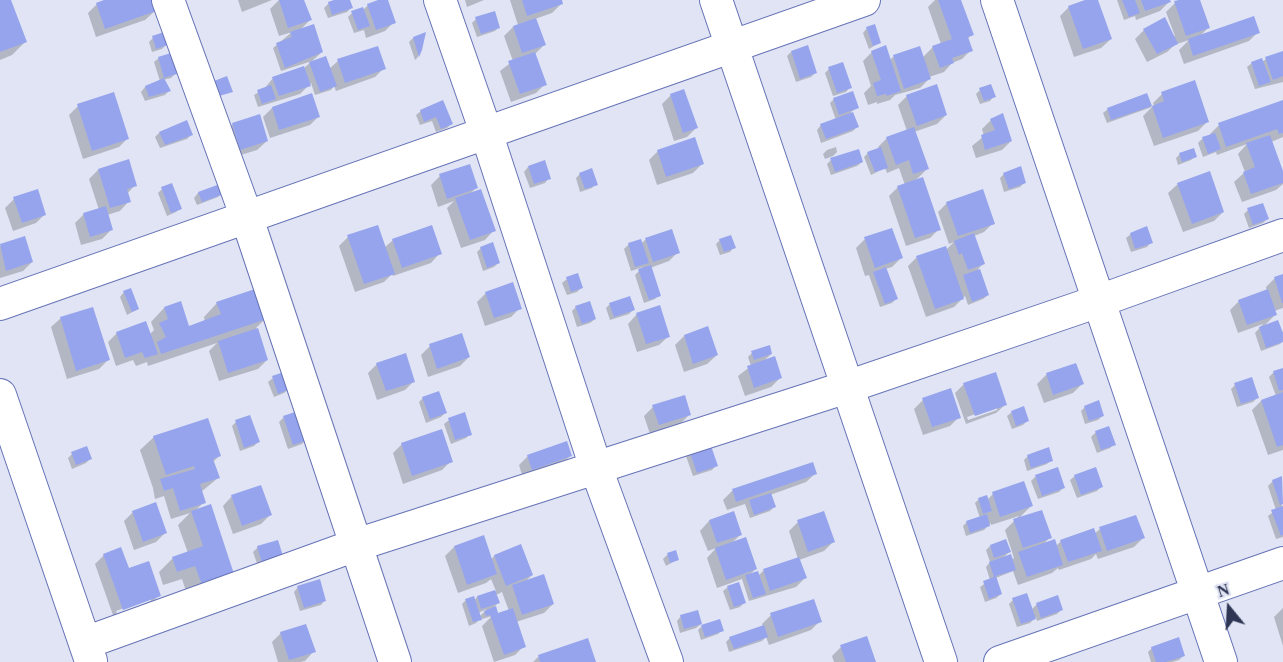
<!DOCTYPE html>
<html>
<head>
<meta charset="utf-8">
<style>
	body { margin:0 }
	#map { position:relative; width:1283px; height:662px; overflow:hidden; background:#e0e4f4; font-family:"Times New Roman",serif }
	canvas { display:block }
	.north { position:absolute; left:1199px; top:578px; width:60px; height:60px; -webkit-text-stroke:4px #e0e4f4; paint-order:stroke; rotate:342deg; font-size:16px; font-weight:700; line-height:24px; text-align:center; color:#2f3654 }
	.north::after { content:''; display:block; margin:auto; width:21px; height:27px; background:#2f3654; clip-path:polygon(50% 0,100% 100%,50% 72%,0 100%) }
</style>
</head>
<body>
<div id="map">
<canvas width="1283" height="662"></canvas>
<div class="north">N</div>
</div>
<script>
const ctx = document.querySelector('canvas').getContext('2d');
ctx.lineJoin = 'round';
function fillPath(path, color) { ctx.fillStyle = color; ctx.fill(path, 'evenodd'); }
const toPath = rows => new Path2D(rows.map(r => 'M' + r).join(''));
function strokePath(path, color, width, dash) { ctx.strokeStyle = color; ctx.lineWidth = width; ctx.lineCap = dash ? 'butt' : 'round'; ctx.setLineDash(dash || []); ctx.stroke(path); }
fillPath(toPath([
	[0,0,9,0,25,42,12,55,0,60],
	[109,0,151,0,155,11,145,20,96,37,88,13,97,4],
	[238,0,272,0,242,12],
	[279,0,303,0,310,20,299,31,322,52,311,62,329,69,338,61,384,68,375,77,336,91,334,86,331,90,315,95,311,83,300,94,258,107,254,95,264,89,273,78,303,69,312,61,281,71,273,48,292,32,279,36,270,9],
	[338,0,349,0,351,8,347,12,328,18,324,8,329,3],
	[383,0,387,0,394,22,385,31,366,38,364,30,354,33,348,17,352,13,363,10,368,5],
	[465,0,484,0,467,7],
	[510,0,560,0,561,4,552,13,535,19,544,45,535,54,545,84,536,93,511,102,500,71,513,61,504,36,513,27,518,25],
	[935,0,960,0,972,35,967,39,971,50,962,59,952,63,944,72,929,77,929,79,920,88,895,95,890,100,877,104,877,102,868,105,864,93,871,86,863,61,872,52,889,61,893,57,919,48,922,58,933,47,941,44,928,7],
	[1089,0,1097,0,1111,39,1101,48,1074,57,1060,16,1069,7],
	[1117,0,1168,0,1169,2,1160,11,1136,20,1135,16,1124,20],
	[1184,0,1198,0,1208,28,1199,37,1258,32,1249,41,1184,64,1179,50,1189,40,1177,44,1177,43,1167,52,1147,62,1135,39,1144,30,1175,36,1166,12,1175,3],
	[476,19,499,27,495,31,477,37,472,23],
	[867,28,879,43,869,49,863,33],
	[424,34,418,57,415,60,409,42,413,38],
	[153,38,166,45,162,49,152,52,149,42],
	[791,52,816,72,811,77,796,82,787,56],
	[1283,53,1283,82,1255,89,1247,67,1252,63,1262,62,1266,59],
	[159,58,175,74,171,78,163,80,169,91,165,95,145,101,141,92,145,87,160,81,154,62],
	[829,69,850,87,846,92,833,96,825,73],
	[980,90,994,96,990,101,980,104,976,94],
	[1162,94,1207,122,1198,131,1154,146,1143,116,1152,107,1107,123,1103,113,1108,109,1146,95,1151,107,1154,106,1153,103],
	[311,95,319,116,310,125,270,138,263,117,272,108],
	[671,95,696,128,687,137,674,141,662,104],
	[907,96,946,115,937,124,914,132,927,169,914,182,939,229,930,238,906,246,889,196,898,187,905,185,899,168,887,173,885,168,871,175,864,157,868,153,879,149,878,147,887,138,907,131,898,105],
	[834,99,857,108,851,112,857,127,853,131,821,143,817,130,821,125,836,120,830,103],
	[443,102,451,124,447,128,436,132,432,121,420,125,416,115,421,111],
	[1283,102,1283,137,1271,142,1283,175,1283,184,1276,190,1242,202,1234,182,1245,172,1238,154,1247,144,1217,155,1216,152,1203,157,1198,143,1202,139,1210,136,1210,134,1219,125],
	[78,106,128,138,119,147,83,159,69,115],
	[991,120,1011,141,1002,150,976,158,972,146,984,136,982,129],
	[186,122,191,135,187,139,160,148,155,137,159,133],
	[233,124,267,141,257,150,231,158,224,133],
	[836,147,837,152,833,156,825,159,823,154,827,150],
	[658,151,702,164,693,173,657,185,649,160],
	[1180,154,1196,156,1191,160,1178,165,1176,158],
	[831,160,862,162,857,166,831,175,827,164],
	[544,162,549,178,545,183,530,188,524,172,528,167],
	[98,170,135,185,127,194,129,201,120,211,107,215,111,230,102,239,81,245,75,223,84,214,99,210,89,179],
	[580,174,596,184,592,188,580,192,576,178],
	[1004,174,1025,182,1020,187,1004,192,1000,178],
	[440,176,477,187,470,194,494,230,485,240,461,248,447,208,454,201,438,207,431,185],
	[1178,184,1223,212,1214,221,1183,232,1168,193],
	[219,186,222,193,218,197,197,205,194,198,198,193],
	[162,189,181,208,176,212,167,216,158,193],
	[14,199,45,214,36,223,13,231,5,208],
	[947,203,993,223,984,232,974,236,983,264,978,269,988,295,983,299,968,305,965,296,954,307,926,317,908,266,917,257,946,250,954,242,949,244,938,212],
	[1248,210,1267,219,1263,223,1249,228,1244,214],
	[671,231,678,252,669,261,650,268,659,295,655,299,644,303,635,275,643,267,631,271,624,249,628,245,640,241,641,244,645,240],
	[1131,234,1151,242,1147,247,1131,252,1126,238],
	[348,237,384,248,393,240,440,253,431,263,393,276,392,274,384,282,355,292,339,246],
	[24,238,32,262,23,271,0,278,0,246],
	[865,239,901,258,892,267,885,269,896,299,892,303,880,307,869,275,865,276,856,248],
	[720,240,734,247,730,252,720,255,716,244],
	[481,248,498,263,494,267,483,271,477,252],
	[577,275,581,288,577,292,567,295,562,283,567,279],
	[1283,275,1283,308,1274,311,1275,315,1262,328,1283,338,1283,341,1280,344,1261,351,1255,333,1263,324,1238,333,1230,310,1239,301,1267,291,1266,287,1275,278],
	[124,292,138,309,127,315,120,297],
	[486,293,520,308,511,317,485,326,477,302],
	[180,303,189,328,205,322,204,317,217,303,266,318,256,328,267,360,258,369,219,381,209,351,217,343,148,366,147,362,136,366,133,360,116,366,108,342,117,333,149,335,154,330,151,322,164,308],
	[610,304,633,310,629,314,610,320,606,308],
	[576,307,595,319,590,323,577,327,572,311],
	[637,314,669,336,659,345,637,352,628,324],
	[61,318,108,360,99,369,67,379,51,327],
	[684,336,717,355,707,364,684,372,675,345],
	[430,346,469,357,460,366,428,377,421,355],
	[752,353,771,354,763,362,780,378,771,387,745,396,738,376,751,366,748,357],
	[377,364,414,381,405,390,377,400,368,373],
	[1075,365,1082,384,1073,393,1044,403,1037,384,1046,375],
	[1283,369,1283,450,1268,455,1252,410,1261,401,1276,396,1269,377,1273,373],
	[273,378,289,389,284,393,274,397,268,382],
	[964,384,1006,404,996,413,966,424,955,393],
	[997,407,997,410,968,420,967,417],
	[1235,385,1257,398,1253,402,1237,407,1231,389],
	[423,398,445,413,441,417,426,423,419,402],
	[923,400,959,417,950,426,923,435,914,409],
	[653,407,690,414,681,423,650,434,644,416],
	[1085,407,1103,415,1098,420,1085,424,1081,411],
	[1012,412,1027,421,1023,425,1012,429,1007,416],
	[284,417,306,440,302,444,288,449,279,422],
	[449,420,470,434,466,438,451,444,444,424],
	[236,422,258,442,254,446,240,451,232,426],
	[1108,428,1114,444,1110,448,1097,453,1091,437,1095,433],
	[154,437,219,456,213,462,218,478,201,492,204,502,196,510,233,574,188,597,182,579,163,585,159,572,172,559,188,553,178,525,190,513,171,519,164,496,155,499,153,488,140,450],
	[402,444,451,461,442,470,403,484,393,453],
	[690,451,716,466,712,470,693,476,686,456],
	[72,454,90,459,86,463,72,469,68,458],
	[528,456,570,456,561,465,523,478,519,465],
	[1028,456,1051,460,1047,464,1027,471,1024,460],
	[812,464,816,473,806,482,770,495,774,507,770,511,750,518,745,504,727,510,723,500,732,491],
	[1057,469,1063,488,1059,492,1038,499,1031,481,1035,477],
	[1075,476,1101,487,1097,491,1077,498,1070,480],
	[1281,478,1283,537,1276,539,1268,516,1276,510,1268,486,1272,482],
	[993,494,1031,506,1017,520,1050,537,1043,545,1055,547,1061,541,1094,534,1100,529,1136,517,1143,538,1134,547,1098,559,1096,554,1091,559,1059,570,1058,568,1052,573,1018,585,1013,571,996,578,1001,594,996,598,985,602,980,587,990,580,986,567,990,562,986,550,990,546,1009,552,1002,559,1011,560,1014,558,1005,530,1019,516,991,525,991,523,984,530,966,536,963,526,967,522,980,518,975,503,979,499,987,500],
	[232,496,270,515,261,524,233,534,223,506],
	[133,512,165,533,156,542,134,550,124,521],
	[734,513,741,534,731,544,756,569,749,575,758,576,763,571,798,559,789,531,798,522,833,542,824,551,799,560,805,578,796,587,749,601,742,579,717,588,707,558,716,548,708,551,700,531,709,521],
	[520,546,532,575,525,582,553,604,544,613,516,622,524,646,515,655,494,662,482,626,491,617,509,611,502,592,496,595,498,603,494,607,492,616,482,619,481,618,476,623,469,626,462,604,466,600,474,601,477,597,496,591,491,579,486,583,458,593,445,556,454,547,491,560,494,556],
	[487,609,479,617,478,613],
	[258,547,282,556,258,566,253,552],
	[675,552,678,559,666,566,663,559,667,555],
	[104,555,128,570,159,595,150,605,114,618,95,564],
	[151,598,151,601,117,614,116,611],
	[298,587,325,600,321,605,300,611,294,592],
	[728,587,744,603,740,607,730,610,723,591],
	[1013,600,1031,610,1037,604,1061,610,1057,614,1037,621,1036,617,1030,623,1017,627,1009,604],
	[1283,608,1283,646,1274,617],
	[771,615,820,621,811,630,769,645,766,637,762,641,729,652,726,642,730,638,763,627,762,624],
	[681,616,701,624,696,628,680,633,677,621],
	[719,621,722,630,718,634,701,640,698,630,702,626,701,627],
	[281,633,314,651,305,661,300,662,278,662,272,642],
	[841,647,874,662,834,662,832,656],
	[1152,648,1184,655,1179,660,1172,662,1151,662,1148,652],
	[538,657,594,662,533,662]
]), '#0003');
fillPath(toPath([
	[0,0,11,0,27,42,0,52],
	[104,0,153,0,156,11,105,29,96,3],
	[279,0,304,0,312,20,288,28],
	[334,0,350,0,353,8,332,15,328,2],
	[378,0,388,0,396,23,376,30,367,4],
	[522,0,562,0,563,4,527,16],
	[938,0,961,0,974,35,968,37,973,51,952,58,954,63,940,68,932,46,952,39],
	[1085,0,1098,0,1112,39,1083,49,1068,6],
	[1122,0,1135,0,1140,13,1129,17],
	[1141,0,1170,0,1171,2,1145,11],
	[1179,0,1200,0,1210,28,1186,36,1174,1],
	[363,7,370,26,358,30,351,11],
	[495,11,500,28,481,34,475,17],
	[1254,16,1260,33,1193,56,1188,39],
	[1165,17,1178,44,1157,54,1143,29],
	[536,18,546,45,522,53,513,26],
	[314,24,323,52,285,68,276,43,292,37,290,32],
	[875,24,881,43,873,46,866,27],
	[164,32,168,45,156,49,152,36],
	[426,32,422,50,419,57,413,37],
	[808,45,817,73,800,79,791,51],
	[886,45,901,91,887,96,886,94,877,96,873,83,881,80,871,51],
	[378,46,386,69,345,83,337,59],
	[920,46,931,79,904,89,893,55],
	[1283,51,1283,76,1273,80,1265,57],
	[535,52,547,85,520,94,508,61],
	[171,53,177,74,164,78,158,57],
	[326,56,337,86,320,92,309,62],
	[1262,58,1271,82,1259,86,1251,62],
	[843,62,852,88,837,93,828,67],
	[304,66,311,86,279,96,272,77],
	[227,76,233,92,219,96,214,81],
	[164,78,171,91,149,97,145,86],
	[1195,80,1209,122,1163,138,1152,106,1164,101,1161,92],
	[937,84,947,115,917,126,906,95],
	[991,84,996,97,984,101,979,88],
	[271,85,276,99,262,104,257,90],
	[684,89,698,128,683,133,670,94],
	[853,91,859,108,839,115,833,98],
	[114,92,129,139,92,151,77,104],
	[312,93,320,117,279,130,272,107],
	[1147,93,1152,106,1111,120,1107,108],
	[443,100,453,124,441,129,436,117,424,122,420,110],
	[1283,100,1283,133,1279,134,1277,129,1226,147,1218,123],
	[853,112,859,127,826,139,820,124],
	[1003,113,1012,141,985,150,981,135,995,130,990,119],
	[260,114,268,141,240,150,232,123],
	[187,120,193,135,165,145,159,132],
	[914,127,929,169,913,174,909,160,896,165,886,137],
	[1215,133,1221,149,1208,154,1202,137],
	[1270,135,1283,171,1283,183,1251,194,1243,172,1255,167,1246,143],
	[695,137,704,164,666,177,657,150],
	[881,147,888,168,875,172,867,152],
	[1194,148,1197,157,1182,162,1179,153],
	[859,149,863,162,835,172,830,158],
	[129,159,137,186,127,189,131,202,110,208,98,169],
	[545,160,551,179,534,184,528,166],
	[470,164,478,188,447,199,439,174],
	[1021,166,1026,183,1009,189,1003,173],
	[592,168,598,185,585,189,579,173],
	[1210,171,1224,212,1192,224,1177,183],
	[923,177,941,230,915,238,897,186],
	[172,183,182,209,171,213,161,187],
	[220,184,224,194,202,202,198,192],
	[38,189,46,215,22,223,13,197],
	[481,189,496,231,470,240,455,198],
	[983,189,995,224,958,236,946,202],
	[1263,203,1269,219,1253,225,1247,208],
	[106,206,113,230,90,237,83,213],
	[378,225,395,274,364,284,347,235],
	[432,225,442,254,402,268,392,239],
	[1147,226,1153,243,1135,249,1130,233],
	[892,228,903,258,875,268,864,237],
	[672,229,680,253,653,262,645,238],
	[974,233,985,264,968,270,962,253,959,255,954,241],
	[731,235,736,248,724,252,719,239],
	[25,236,33,262,6,271,0,244],
	[641,239,649,263,635,267,628,243],
	[493,242,500,263,487,268,480,247],
	[946,246,964,299,935,309,916,256],
	[651,265,661,296,649,300,638,269],
	[886,267,898,299,885,304,873,272],
	[980,269,989,295,972,302,963,275],
	[578,273,583,288,571,292,566,277],
	[1283,274,1283,303,1282,303,1274,277],
	[513,282,522,309,494,318,485,292],
	[131,288,139,309,132,312,123,291],
	[255,289,267,319,161,354,157,342,166,337,159,323,168,319,164,307,181,301,189,326,221,314,216,302],
	[1268,289,1277,315,1247,325,1238,300],
	[630,296,635,310,614,317,609,303],
	[590,301,596,319,582,324,575,306],
	[660,305,670,337,646,344,636,313],
	[93,307,110,360,76,371,60,317],
	[1278,320,1283,333,1283,342,1266,348,1259,327],
	[146,321,158,354,145,358,142,352,125,358,116,332],
	[708,326,718,355,693,364,684,335],
	[258,328,268,360,228,373,218,341],
	[462,333,470,357,437,369,429,344],
	[770,345,772,354,754,360,751,351],
	[406,353,415,382,386,391,376,363],
	[775,356,782,378,754,388,747,366],
	[1076,363,1084,384,1053,395,1046,373],
	[1283,368,1283,390,1279,391,1273,371],
	[284,372,290,389,278,394,272,376],
	[996,372,1007,405,975,416,963,383],
	[1252,377,1259,398,1241,404,1234,383],
	[951,388,961,418,932,427,922,398],
	[439,391,447,413,430,419,422,397],
	[1283,392,1283,445,1277,447,1261,400],
	[685,395,691,415,659,425,652,405],
	[1099,400,1104,416,1089,421,1084,406],
	[1024,406,1029,421,1016,426,1011,411],
	[298,411,308,440,293,445,283,416],
	[465,412,472,435,455,440,448,418],
	[250,415,260,442,244,448,235,420],
	[208,418,221,456,213,459,220,478,200,484,206,503,180,511,173,488,164,491,160,479,195,469,194,466,166,475,153,436],
	[1109,426,1116,445,1101,450,1095,431],
	[442,429,453,462,412,476,401,443],
	[567,441,572,456,532,470,527,455],
	[710,443,718,466,697,473,689,450],
	[87,446,92,459,76,465,71,452],
	[1049,447,1053,461,1031,468,1027,455],
	[813,462,817,474,736,502,732,489],
	[1058,467,1065,488,1042,496,1035,475],
	[1096,467,1103,487,1081,495,1074,475],
	[1282,476,1283,504,1280,505,1272,480],
	[1024,481,1033,506,1000,517,992,492],
	[261,485,272,515,242,526,231,495],
	[771,493,776,507,754,515,749,500],
	[987,495,992,511,983,514,978,498],
	[156,502,167,533,143,542,132,511],
	[211,504,234,574,202,585,195,566,177,572,172,557,203,546,191,511],
	[1283,506,1283,535,1281,536,1271,510],
	[1042,510,1052,538,1023,548,1013,519],
	[734,511,742,535,717,543,709,520],
	[824,511,835,542,808,552,797,520],
	[987,514,990,526,970,533,966,521],
	[1136,515,1145,538,1107,551,1099,527],
	[1094,528,1102,551,1068,562,1060,540],
	[484,535,497,574,467,585,454,546],
	[746,537,757,569,726,580,715,548],
	[1006,539,1011,552,994,558,990,545],
	[1055,539,1063,565,1027,577,1018,552],
	[278,540,283,556,262,563,257,546],
	[521,544,533,575,506,586,494,555],
	[121,547,129,568,149,561,161,596,123,610,103,554],
	[676,550,679,560,670,563,667,553],
	[1011,554,1016,570,996,576,1002,594,989,599,983,581,994,577,989,562],
	[799,557,807,578,770,591,763,569],
	[758,571,766,594,753,598,745,575],
	[544,574,554,604,522,615,512,585],
	[320,579,326,601,304,608,297,586],
	[739,582,746,603,734,607,727,586],
	[495,590,500,603,481,609,477,596],
	[1027,593,1036,619,1021,624,1012,598],
	[1058,595,1063,610,1041,618,1036,603],
	[474,596,482,620,473,622,465,599],
	[814,599,822,622,778,637,770,613],
	[496,606,498,613,513,608,526,647,504,655,490,615,486,616,484,611],
	[698,610,702,624,684,629,680,615],
	[720,619,724,631,705,637,701,625],
	[306,624,316,652,289,660,280,632],
	[764,625,768,637,734,649,729,637],
	[867,636,876,662,846,662,840,645],
	[1179,637,1185,656,1166,662,1156,662,1151,647],
	[588,638,596,662,540,662,538,655]
]), '#95a4ed');
const minor = toPath([
	[168,0,247,218,395,662],
	[440,0,486,132,596,468,667,662],
	[716,0,941,662],
	[997,0,1221,662],
	[0,304,864,0],
	[0,395,91,661],
	[85,643,356,545,847,387,1099,301,1283,235],
	[1000,662,1283,563]
]);
strokePath(minor, '#6673b7', 34);
strokePath(minor, '#fff', 32);
</script>
</body>
</html>
